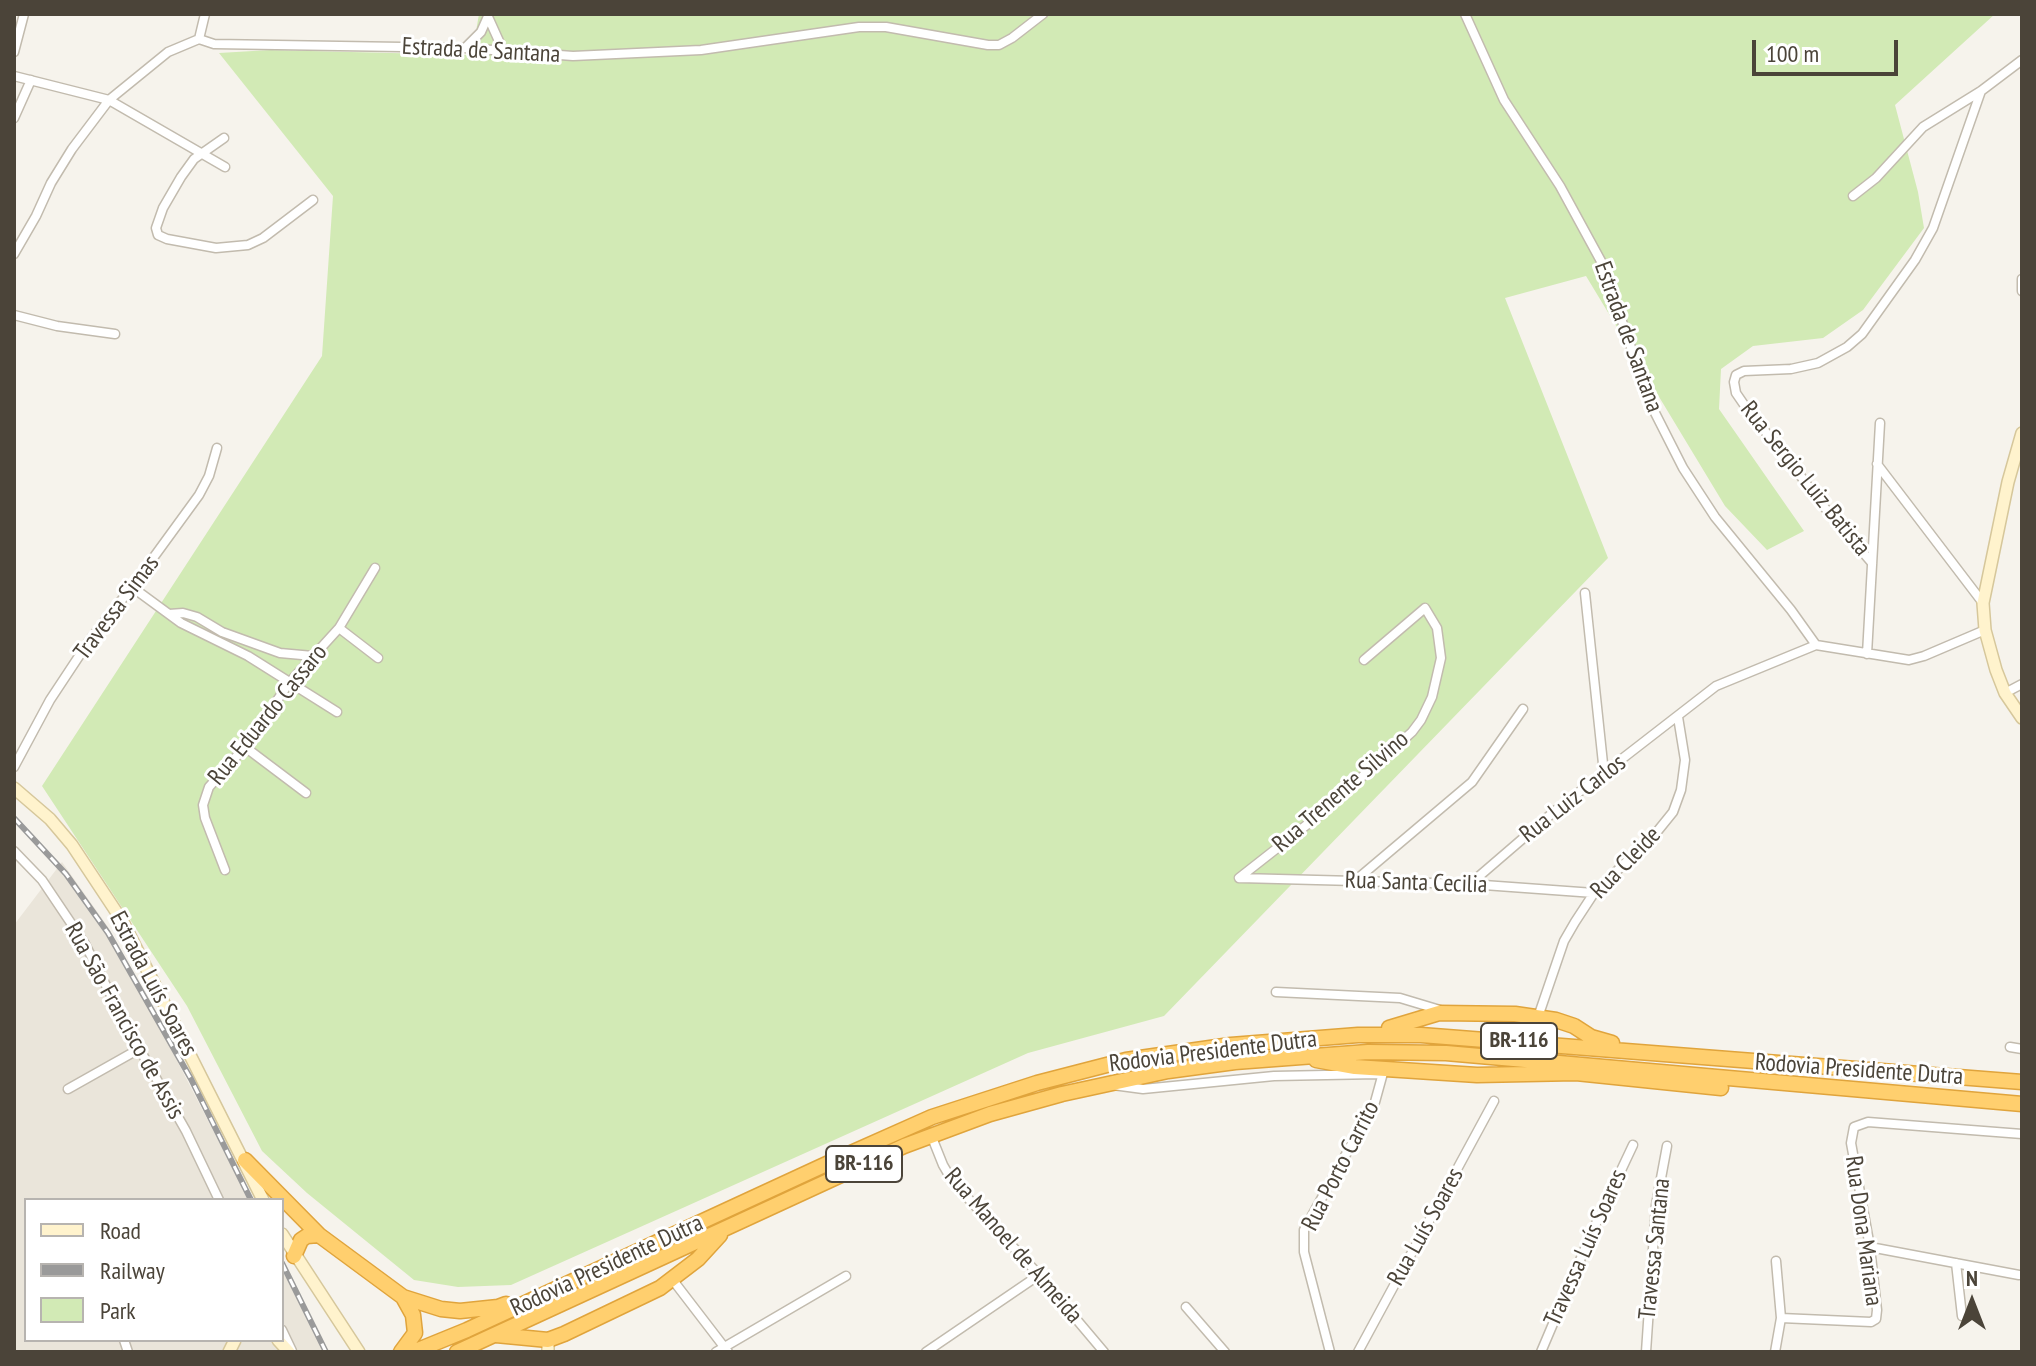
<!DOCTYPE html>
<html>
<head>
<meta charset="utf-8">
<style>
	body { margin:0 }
	#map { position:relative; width:2036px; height:1366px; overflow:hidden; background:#f6f3ec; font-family:"PT Sans Narrow",sans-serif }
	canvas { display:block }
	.frame { position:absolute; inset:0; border:16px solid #4b4439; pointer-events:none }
	.legend { position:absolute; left:24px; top:1198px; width:260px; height:144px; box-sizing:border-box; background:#fff; border:2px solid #b7b4b0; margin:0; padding:10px 14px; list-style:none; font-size:24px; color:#4b4439 }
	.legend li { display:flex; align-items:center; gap:16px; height:40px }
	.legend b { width:40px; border:2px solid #b7b4b0 }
	.north { position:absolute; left:1932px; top:1262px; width:80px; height:80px; -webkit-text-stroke:6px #fff; paint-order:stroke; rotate:0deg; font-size:22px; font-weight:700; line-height:32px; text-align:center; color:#4b4439 }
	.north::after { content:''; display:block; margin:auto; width:28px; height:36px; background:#4b4439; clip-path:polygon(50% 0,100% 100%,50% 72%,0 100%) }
	.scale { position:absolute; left:1752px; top:40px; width:146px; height:36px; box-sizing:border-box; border:4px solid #4b4439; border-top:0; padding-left:10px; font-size:24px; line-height:28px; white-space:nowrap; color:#4b4439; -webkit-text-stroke:6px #fff; paint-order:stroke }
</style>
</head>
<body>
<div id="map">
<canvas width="2036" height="1366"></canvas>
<div class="frame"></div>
<ul class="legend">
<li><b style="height:10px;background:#fff3cd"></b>Road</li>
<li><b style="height:10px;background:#9a9a9a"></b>Railway</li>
<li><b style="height:22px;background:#d2eab5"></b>Park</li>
</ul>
<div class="north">N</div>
<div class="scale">100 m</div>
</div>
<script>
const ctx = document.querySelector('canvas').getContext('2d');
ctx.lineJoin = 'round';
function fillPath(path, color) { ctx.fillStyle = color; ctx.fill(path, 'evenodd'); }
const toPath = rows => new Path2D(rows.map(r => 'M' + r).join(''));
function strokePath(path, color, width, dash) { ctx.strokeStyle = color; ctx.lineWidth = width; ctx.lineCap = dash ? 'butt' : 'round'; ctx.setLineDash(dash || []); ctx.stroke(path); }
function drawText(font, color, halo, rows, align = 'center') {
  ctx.font = font + ' "PT Sans Narrow",sans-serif'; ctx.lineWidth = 6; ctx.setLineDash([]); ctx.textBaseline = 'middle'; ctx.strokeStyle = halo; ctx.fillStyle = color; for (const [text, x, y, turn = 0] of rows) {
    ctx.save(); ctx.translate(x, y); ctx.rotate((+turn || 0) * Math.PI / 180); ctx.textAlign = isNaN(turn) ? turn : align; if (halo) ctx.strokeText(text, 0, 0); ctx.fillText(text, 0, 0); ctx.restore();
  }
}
fillPath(toPath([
	[62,862,108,927,249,1200,26,1200,26,1340,282,1340,282,1263,328,1352,14,1352,14,925]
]), '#eae5da');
fillPath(toPath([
	[479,14,1995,14,1895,105,1918,192,1924,228,1863,310,1823,338,1753,346,1721,369,1719,409,1804,531,1767,550,1725,506,1586,276,1505,298,1608,558,1164,1016,1028,1053,511,1285,458,1287,414,1280,307,1193,262,1151,187,1006,42,786,322,356,333,196,219,53,270,50,472,55]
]), '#d2eab5');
const street = toPath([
	[1465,14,1504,100,1560,186,1602,263,1650,403,1683,468,1715,517,1791,610,1816,645],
	[489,19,503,50],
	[199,39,205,14],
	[465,48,481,32,489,14],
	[14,52,24,14],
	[14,76,109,100,225,167],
	[14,118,31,80],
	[224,138,194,159,181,177,163,208,156,228,158,235,167,239,216,248,248,245,263,238,313,200],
	[1853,196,1876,178,1923,127,1981,91,2022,60],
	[14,254,36,216,51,183,72,149,109,100,168,52,199,39,214,44,465,48,573,56,701,50,859,27,886,27,988,45,999,45,1012,38,1043,14],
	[2022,279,2022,291],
	[14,315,57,326,115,334],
	[1877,464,1983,603],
	[1872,563,1819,501,1794,467,1747,409,1736,393,1734,382,1736,375,1744,371,1791,369,1818,363,1847,347,1862,334,1915,260,1933,228,1981,91],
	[132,587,181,623,248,656,337,712],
	[1585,593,1604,773],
	[169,614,183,613,197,617,222,632,280,653,313,656],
	[339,628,378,658],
	[1816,645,1909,660,1924,656,1985,630],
	[1867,654,1880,423],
	[2005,693,2022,684],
	[245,747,306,793],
	[14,767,50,700,89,641,132,587,199,495,209,476,217,448],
	[14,851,42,880,85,944,127,1027,186,1131,219,1200],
	[225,870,205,818,203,805,209,787,245,747,289,683,339,628,375,568],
	[1239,878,1318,816,1412,732,1421,720,1432,697,1441,658,1437,628,1425,608,1364,660],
	[1240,878,1470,884,1594,893],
	[1356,880,1472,782,1523,709],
	[1470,884,1556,810,1716,686,1816,645],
	[1276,992,1400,998,1440,1010],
	[1538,1017,1564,941,1575,922,1594,893,1656,833,1673,812,1681,790,1685,760,1678,717],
	[2010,1047,2022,1049],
	[1113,1085,1143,1089,1274,1076,1378,1074],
	[68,1089,139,1049],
	[931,1135,943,1165,953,1182,1039,1275,1104,1352],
	[1870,1247,2019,1275],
	[1956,1263,1962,1316],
	[672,1279,728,1352],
	[1186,1307,1225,1352],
	[1781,1318,1871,1322,1876,1319,1877,1310,1870,1247,1851,1143,1854,1127,1868,1122,2022,1134],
	[282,1330,292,1351],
	[124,1340,128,1352],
	[716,1352,846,1276],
	[926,1352,1039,1275],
	[1330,1352,1304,1252,1304,1230,1375,1102,1383,1073],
	[1358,1352,1494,1101],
	[1541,1352,1592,1232,1633,1145],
	[1646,1352,1656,1205,1667,1146],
	[1775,1352,1781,1318,1776,1261]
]);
const secondary = toPath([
	[2022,433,2008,482,1983,603,1985,630,1996,670,2005,693,2022,718],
	[14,788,50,819,72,845,123,922,263,1200],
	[282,1234,359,1352],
	[278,1340,289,1352],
	[548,1340,548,1352],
	[229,1352,235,1340]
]);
const highway = toPath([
	[1389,1028,1439,1013,1515,1014,1556,1020,1574,1026,1591,1037,1612,1043],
	[1316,1060,1355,1067,1477,1075,1576,1073,1721,1088],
	[245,1160,319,1235,403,1297,441,1309,460,1311,498,1307,506,1304],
	[294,1256,301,1240,307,1236,319,1235],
	[496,1335,548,1340,564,1334,660,1288,698,1259,720,1235],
	[401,1352,415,1333,413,1315,403,1297],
	[413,1352,467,1330,833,1161,932,1117,1037,1083,1126,1060,1231,1045,1358,1035,1421,1035,2022,1082],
	[457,1352,904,1146,990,1114,1062,1094,1168,1071,1235,1062,1368,1052,1446,1053,2022,1104]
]);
strokePath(street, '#c2bbae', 11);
strokePath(secondary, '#d6c79b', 14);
strokePath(highway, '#e0a43c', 17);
strokePath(street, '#fff', 8);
strokePath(secondary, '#fff3cd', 11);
strokePath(highway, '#ffcf6e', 14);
const rail = toPath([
	[14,818,66,874,108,933,191,1079,251,1200],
	[282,1263,326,1352]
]);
strokePath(rail, '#9a9a9a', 6);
strokePath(rail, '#fff', 3, [9]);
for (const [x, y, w] of [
	[1519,1041,76],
	[864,1164,76]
]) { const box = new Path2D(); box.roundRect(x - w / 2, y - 18, w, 36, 6); ctx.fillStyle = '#fff'; ctx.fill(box); strokePath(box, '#4b4439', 2); }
drawText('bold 22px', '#4b4439', null, [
	["BR-116",1519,1041],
	["BR-116",864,1164]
]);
drawText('24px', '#4b4439', '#fff', [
	["Estrada de Santana",481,51,3],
	["Estrada de Santana",1628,337,70],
	["Rua Sergio Luiz Batista",1805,479,51],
	["Travessa Simas",117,608,-53],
	["Rua Eduardo Cassaro",268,715,-51],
	["Rua Trenente Silvino",1341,792,-41],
	["Rua Luiz Carlos",1573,799,-38],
	["Rua Cleide",1626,863,-46],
	["Rua Santa Cecilia",1416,883,2],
	["Estrada Luís Soares",153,984,62],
	["Rua São Francisco de Assis",124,1021,61],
	["Rodovia Presidente Dutra",1213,1052,-7],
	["Rodovia Presidente Dutra",1859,1070,4],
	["Rua Porto Carrito",1341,1166,-63],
	["Rua Luís Soares",1426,1227,-61],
	["Rua Dona Mariana",1863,1231,82],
	["Rua Manoel de Almeida",1013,1246,49],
	["Travessa Luís Soares",1586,1248,-66],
	["Travessa Santana",1655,1249,-84],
	["Rodovia Presidente Dutra",607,1266,-25]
]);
</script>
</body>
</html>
